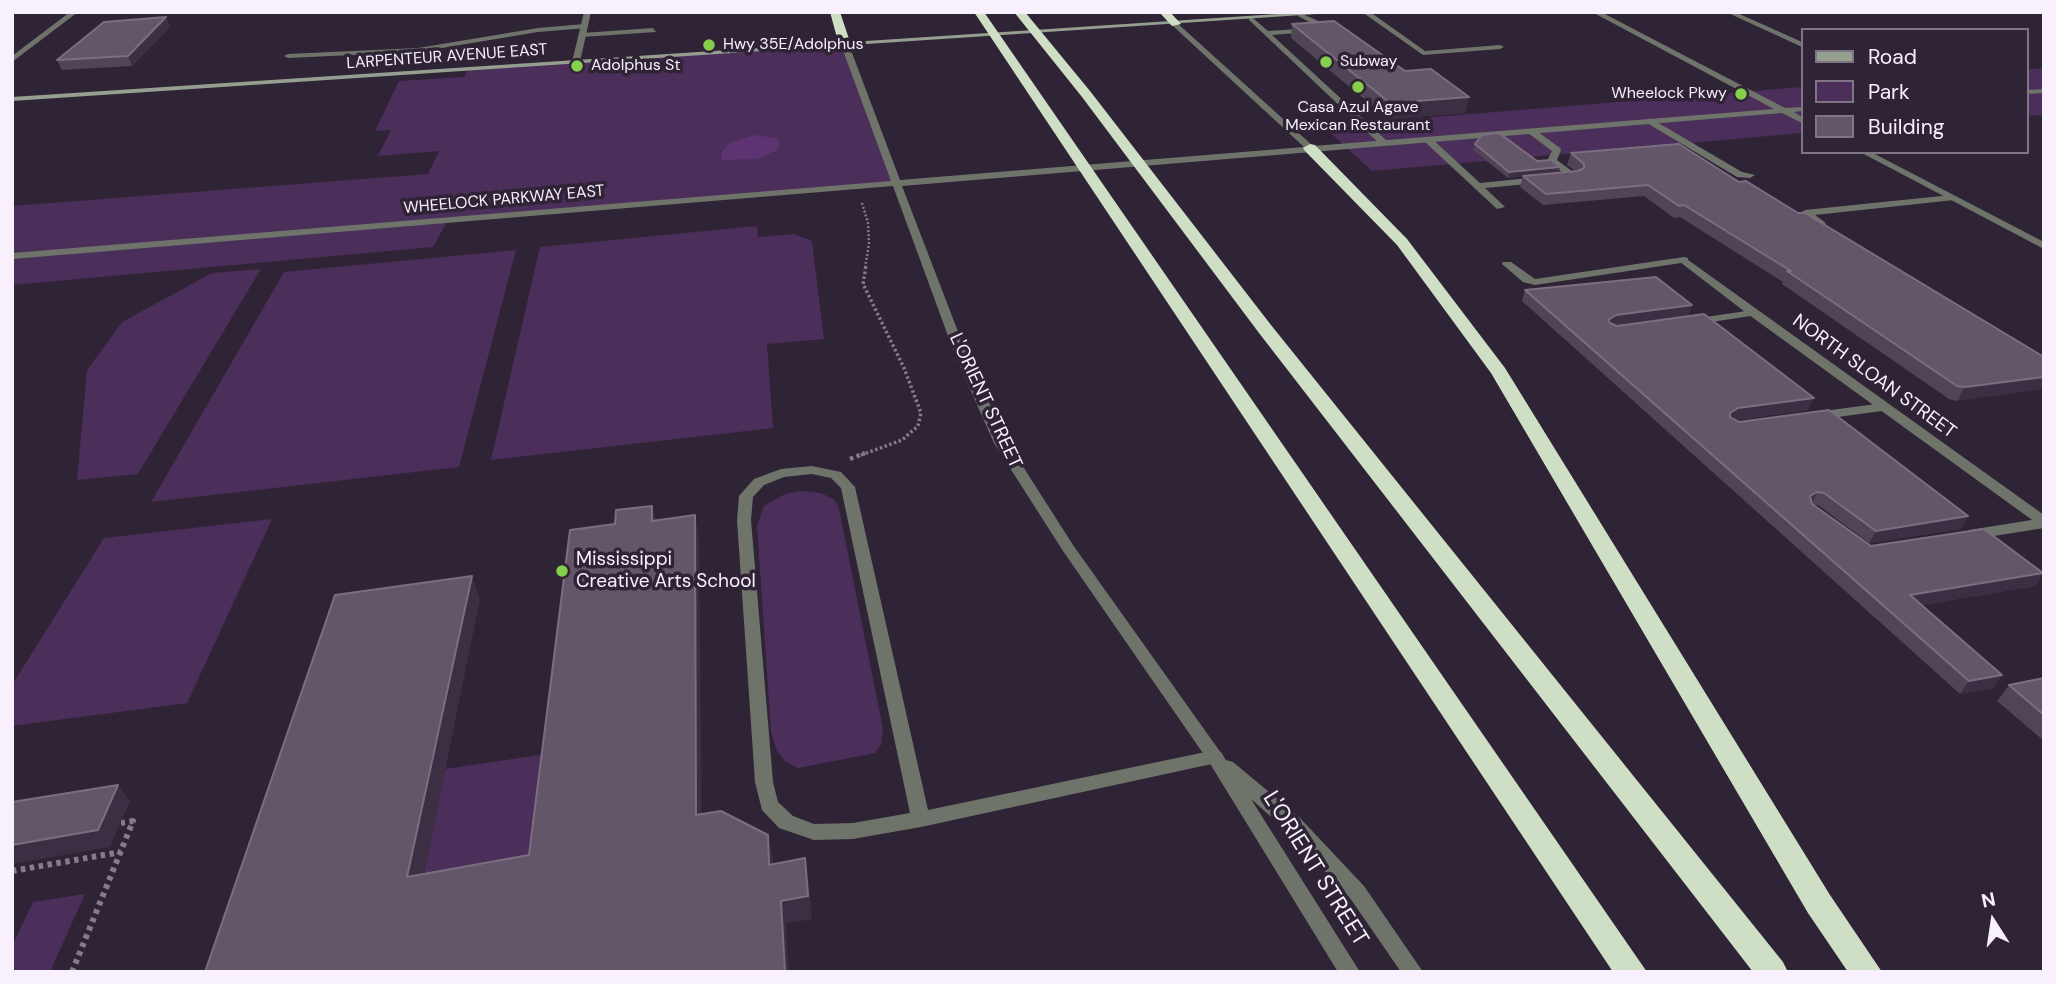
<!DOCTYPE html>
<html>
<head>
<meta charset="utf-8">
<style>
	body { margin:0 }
	#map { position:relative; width:2056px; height:984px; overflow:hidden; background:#2f2336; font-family:"DM Sans",sans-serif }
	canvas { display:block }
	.frame { position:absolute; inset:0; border:14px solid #f8f0fd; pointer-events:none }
	.legend { position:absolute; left:1801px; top:28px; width:228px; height:126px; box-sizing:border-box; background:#2f2336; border:2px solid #7f7586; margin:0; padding:9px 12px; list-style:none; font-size:21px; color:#f8f0fd }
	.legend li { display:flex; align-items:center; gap:14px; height:35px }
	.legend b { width:35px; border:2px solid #7f7586 }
	.north { position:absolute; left:1958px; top:886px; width:70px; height:70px; -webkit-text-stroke:5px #2f2336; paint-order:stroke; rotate:348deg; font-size:19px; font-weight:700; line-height:28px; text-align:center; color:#f8f0fd }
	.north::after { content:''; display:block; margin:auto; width:24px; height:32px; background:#f8f0fd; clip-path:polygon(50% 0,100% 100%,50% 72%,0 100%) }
</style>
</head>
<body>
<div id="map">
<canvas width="2056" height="984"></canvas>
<div class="frame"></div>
<ul class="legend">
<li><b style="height:9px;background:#959f8f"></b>Road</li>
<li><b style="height:19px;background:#4c2e5b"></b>Park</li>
<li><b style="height:19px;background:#635669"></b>Building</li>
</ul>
<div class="north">N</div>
</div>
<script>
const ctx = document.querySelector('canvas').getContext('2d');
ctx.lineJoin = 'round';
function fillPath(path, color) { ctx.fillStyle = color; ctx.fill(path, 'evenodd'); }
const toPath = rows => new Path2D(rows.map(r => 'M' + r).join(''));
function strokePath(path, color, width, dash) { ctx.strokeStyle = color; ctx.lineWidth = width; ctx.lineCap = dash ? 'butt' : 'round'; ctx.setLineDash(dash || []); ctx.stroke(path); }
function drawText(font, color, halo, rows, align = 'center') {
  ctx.font = font + ' "DM Sans",sans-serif'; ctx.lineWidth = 7; ctx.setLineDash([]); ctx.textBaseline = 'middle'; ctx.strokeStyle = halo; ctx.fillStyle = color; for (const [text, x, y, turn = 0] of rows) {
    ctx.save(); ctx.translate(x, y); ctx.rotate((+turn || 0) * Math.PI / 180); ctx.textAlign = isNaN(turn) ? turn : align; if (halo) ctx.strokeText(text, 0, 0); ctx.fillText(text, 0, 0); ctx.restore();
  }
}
fillPath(toPath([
	[845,45,895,184,448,220,433,247,12,285,12,206,428,174,439,151,378,156,391,130,375,131,399,81,464,77,468,69],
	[2044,68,2044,115,2026,116,2026,70],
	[1802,87,1802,133,1372,171,1323,126],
	[757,226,758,237,794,234,812,241,824,339,767,344,773,428,491,460,540,247],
	[516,250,459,467,151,502,284,272],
	[261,269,138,474,77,480,87,370,122,322,212,273],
	[801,491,821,493,835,500,839,509,883,729,881,745,875,753,798,768,785,761,777,751,771,732,757,526,764,506,785,494],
	[272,519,187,703,12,726,12,685,104,538],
	[553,753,538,879,419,900,445,769],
	[85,894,50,972,12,972,12,946,33,902]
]), '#4c2e5b');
fillPath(toPath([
	[754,135,776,138,780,142,777,150,758,159,722,160,722,152,729,143]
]), '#5d3371');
strokePath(toPath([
	[862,203,868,223,869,244,865,268]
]), '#857b8b', 2.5, [2, 2]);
strokePath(toPath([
	[861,455,902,440,918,426,921,413,904,368,863,284,866,266]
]), '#857b8b', 3.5, [2.5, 2.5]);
strokePath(toPath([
	[850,459,865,453]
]), '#857b8b', 4.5, [3.5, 3.5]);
strokePath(toPath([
	[12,871,121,852],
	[72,972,133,821,121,823]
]), '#857b8b', 6, [4.5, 4.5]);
fillPath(toPath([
	[1362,12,1370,12,1425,51,1500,45,1504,47,1500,49,1423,55,1362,12],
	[1726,12,1735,12,1802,42,1802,47,1726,12],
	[1300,13,1334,28,1335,30,1328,32,1298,16,1300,13],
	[1249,18,1253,18,1268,31,1313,28,1310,32,1272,35,1387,141,1387,145,1381,145,1249,20,1249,18],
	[584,24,587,28,538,32,418,52,288,58,284,56,288,54,418,48,538,28,584,24],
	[653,28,656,32,582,37,578,35,582,33,653,28],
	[1650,118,1742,172,1755,175,1750,178,1737,177,1647,123,1646,121,1650,118],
	[1528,129,1534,129,1560,148,1561,150,1557,160,1577,175,1577,179,1563,180,1561,178,1566,175,1547,161,1552,151,1528,133,1528,129],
	[1424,137,1430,137,1480,183,1539,177,1544,180,1539,183,1485,188,1505,207,1497,209,1424,141,1424,137],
	[1951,195,1954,196,1954,200,1815,215,1826,223,1821,226,1800,213,1805,210,1951,195],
	[1684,257,1688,258,1688,262,1535,285,1523,282,1502,264,1503,262,1511,262,1535,279,1684,257],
	[1753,310,1757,311,1757,315,1692,325,1686,322,1692,319,1753,310],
	[1884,403,1889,404,1890,407,1889,410,1816,420,1810,416,1816,412,1884,403],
	[812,466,841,472,855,487,928,810,1215,750,1221,752,1224,757,1221,762,921,827,853,839,814,840,779,828,762,810,755,782,737,520,739,496,754,479,781,469,812,466],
	[812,474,831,478,841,488,910,813,853,823,814,824,793,816,778,802,773,782,751,520,753,497,764,485,784,477,812,474],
	[2044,518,2044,528,1969,540,1962,535,1969,530,2044,518]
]), '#6e746a');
fillPath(toPath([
	[70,12,78,12,12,62,12,56,70,12],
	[584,12,591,12,580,62,576,64,572,62,584,12],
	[1684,257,2044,515,2044,527,2039,525,1749,315,1680,262,1680,258,1684,257]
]), '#6e746a');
fillPath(toPath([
	[1592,12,1601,12,1785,108,1802,107,1802,111,1794,112,1802,117,1802,123,1782,113,902,186,967,355,1008,443,1073,545,1226,760,1233,762,1299,817,1364,886,1423,972,1401,972,1350,898,1285,829,1251,799,1360,972,1338,972,1209,762,1063,551,994,443,955,355,893,186,12,259,12,253,891,181,841,45,845,43,849,45,900,180,1304,147,1173,26,1176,22,1313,146,1774,109,1592,12],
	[2044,89,2044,93,2026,94,2026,90,2044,89],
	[1860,152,1871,152,2044,242,2044,249,1860,152]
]), '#6e746a');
fillPath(toPath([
	[1308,12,1347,12,12,101,12,97,1308,12]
]), '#959f8f');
fillPath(toPath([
	[830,12,840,12,851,45,849,47,839,45,830,12],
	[974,12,984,12,1647,972,1613,972,974,12],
	[1014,12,1025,12,1090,91,1271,325,1783,962,1788,972,1753,972,1259,333,1082,97,1014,12],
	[1159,12,1170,12,1181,24,1172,26,1159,12],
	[1310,144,1315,145,1407,239,1505,368,1830,895,1882,972,1848,972,1808,913,1491,373,1397,245,1305,151,1303,148,1310,144]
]), '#cfdfc6');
fillPath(toPath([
	[166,17,170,27,132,66,62,70,57,60],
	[1292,24,1465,113,1388,119,1291,38],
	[1475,144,1560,167,1558,173,1576,171,1567,165,1571,153,1739,182,1798,213,2044,357,1957,401,1949,399,1782,284,1783,282,1680,217,1674,218,1644,196,1543,205,1520,187,1523,176,1508,178,1473,150],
	[1525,290,1692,305,1688,316,1808,410,1736,420,1961,529,1869,543,1818,505,1814,505,1871,546,2043,573,2035,586,1921,605,2002,675,1993,688,1960,694,1522,301],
	[2044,678,2044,741,1997,701,2009,685]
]), '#514457');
fillPath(toPath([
	[166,17,170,27,132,66,128,56],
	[1469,97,1465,113,1388,119,1390,103],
	[1560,167,1558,173,1508,178,1509,172],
	[1692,305,1688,316,1605,331,1608,320,1616,315],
	[2044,377,2044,389,1957,401,1965,387],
	[1814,398,1808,410,1733,420,1725,425,1730,413,1738,408],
	[1817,492,1811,505,1810,496],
	[652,506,658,528,652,521],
	[695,515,699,537,702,839,696,815],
	[1968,516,1961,529,1869,543,1876,531],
	[2043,573,2035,586,1902,608,1910,595],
	[472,576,480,599,419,900,407,877],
	[2002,675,1993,688,1960,694,1969,681],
	[118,785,130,801,110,847,12,864,12,845],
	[768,835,773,858,774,888,769,865],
	[805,858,809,882,812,919,786,924,789,972,785,972,781,901]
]), '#3c2f43');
const building = toPath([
	[166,17,128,56,57,60,104,22,166,17],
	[1334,21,1405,71,1431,69,1469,97,1390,103,1292,24,1334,21],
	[1499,133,1537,161,1551,160,1560,167,1509,172,1475,144,1482,135,1499,133],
	[1679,144,1739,182,1746,181,1798,213,1805,213,2044,357,2044,377,1965,387,1957,386,1787,271,1791,271,1684,205,1679,206,1648,185,1546,194,1523,176,1578,171,1584,168,1584,164,1571,153,1679,144],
	[1656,277,1692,305,1616,315,1608,320,1610,323,1617,326,1704,314,1814,398,1738,408,1730,413,1730,417,1739,422,1829,410,1968,516,1876,531,1824,493,1817,492,1810,496,1812,504,1871,546,1984,529,2043,573,1910,595,2002,675,1969,681,1525,290,1656,277],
	[652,506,652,521,695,515,696,815,721,811,768,835,769,865,805,858,808,896,781,901,785,972,205,972,335,595,472,576,407,877,529,855,570,530,615,524,616,510,652,506],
	[2044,678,2044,715,2009,685,2044,678],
	[118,785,98,830,12,845,12,802,118,785]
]);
fillPath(building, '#635669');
strokePath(building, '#7a6e80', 2);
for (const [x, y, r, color] of [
	[709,45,7,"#86cf4c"],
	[1326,62,7,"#86cf4c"],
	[577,66,7,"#86cf4c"],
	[1358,87,7,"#86cf4c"],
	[1741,94,7,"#86cf4c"],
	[562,571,7,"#86cf4c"]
]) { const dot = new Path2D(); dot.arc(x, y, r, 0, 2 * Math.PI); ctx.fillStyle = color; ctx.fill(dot); strokePath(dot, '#2f2336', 2.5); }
drawText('16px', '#f8f0fd', '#2f2336', [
	["Hwy 35E/Adolphus",723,45],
	["Subway",1340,62],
	["Adolphus St",591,66],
	["Wheelock Pkwy",1727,94,"right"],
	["Casa Azul Agave",1358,108,"center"],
	["Mexican Restaurant",1358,126,"center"]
], 'left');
drawText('16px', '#f8f0fd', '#2f2336', [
	["LARPENTEUR AVENUE EAST",447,57,-4],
	["WHEELOCK PARKWAY EAST",504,200,-5]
]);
drawText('19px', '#f8f0fd', '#2f2336', [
	["NORTH SLOAN STREET",1874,377,36],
	["L'ORIENT STREET",985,401,65]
]);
drawText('19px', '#f8f0fd', '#2f2336', [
	["Mississippi",576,560],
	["Creative Arts School",576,582]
], 'left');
drawText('23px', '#f8f0fd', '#2f2336', [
	["L'ORIENT STREET",1315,869,58]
]);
</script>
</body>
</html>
